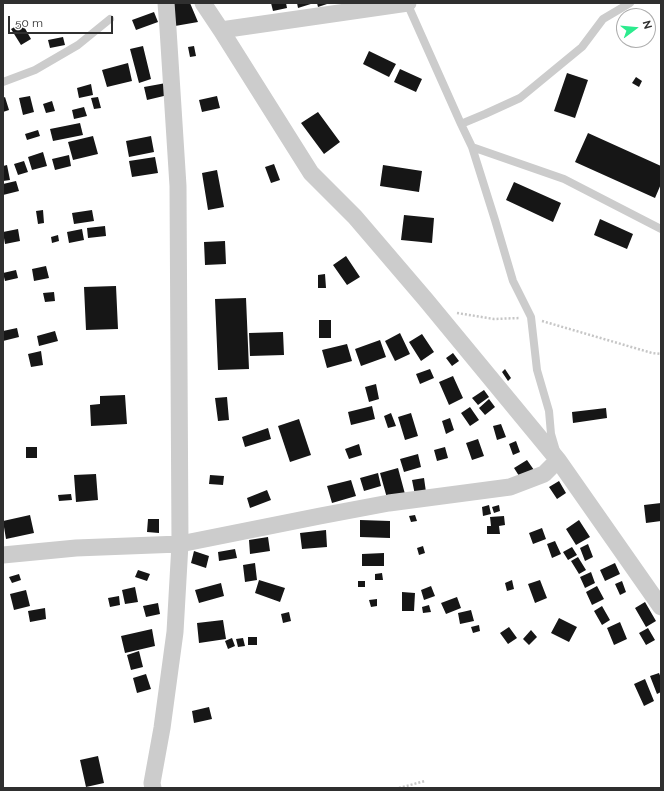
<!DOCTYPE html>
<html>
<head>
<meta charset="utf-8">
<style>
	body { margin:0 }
	#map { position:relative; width:664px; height:791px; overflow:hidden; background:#fff; font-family:Raleway,sans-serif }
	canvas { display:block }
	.frame { position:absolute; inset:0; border:4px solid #2f2f2f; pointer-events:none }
	.north { position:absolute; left:616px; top:8px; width:40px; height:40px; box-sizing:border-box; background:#fff; border:1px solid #acacac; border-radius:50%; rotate:74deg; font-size:11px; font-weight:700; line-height:16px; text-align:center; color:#2f2f2f }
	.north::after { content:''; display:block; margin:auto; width:14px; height:18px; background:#2ceb8e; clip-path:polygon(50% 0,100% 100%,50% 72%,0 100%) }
	.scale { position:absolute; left:8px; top:16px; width:105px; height:18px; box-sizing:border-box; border:2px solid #2f2f2f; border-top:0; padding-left:5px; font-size:12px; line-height:14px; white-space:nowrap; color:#2f2f2f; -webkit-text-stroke:3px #fff; paint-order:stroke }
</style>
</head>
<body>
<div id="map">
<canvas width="664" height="791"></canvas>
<div class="frame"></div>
<div class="north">N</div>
<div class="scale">50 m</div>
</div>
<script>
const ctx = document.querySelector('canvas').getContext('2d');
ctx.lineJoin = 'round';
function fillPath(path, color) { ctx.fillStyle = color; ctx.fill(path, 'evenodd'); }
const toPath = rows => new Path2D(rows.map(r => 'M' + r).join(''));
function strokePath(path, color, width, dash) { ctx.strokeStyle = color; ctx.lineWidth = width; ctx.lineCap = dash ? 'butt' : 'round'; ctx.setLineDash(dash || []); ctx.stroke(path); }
fillPath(toPath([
	[174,3,190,3,198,22,175,26],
	[271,3,286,3,287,8,273,11],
	[297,3,314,3,298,8],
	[317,3,330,3,318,7],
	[154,12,158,22,136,30,132,20],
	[22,23,31,39,21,45,11,29],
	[63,37,65,45,50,48,48,40],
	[143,46,151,79,139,83,130,49],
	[194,46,196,56,190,57,188,47],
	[369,51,396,64,389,77,363,64],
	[128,63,132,81,107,87,102,70],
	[400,69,422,79,416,92,394,82],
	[567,73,588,80,575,118,554,111],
	[636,77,642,81,639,87,632,83],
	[166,83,168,95,147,100,144,87],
	[91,84,93,95,79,98,77,88],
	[30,96,34,112,23,115,19,98],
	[217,96,220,108,202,112,199,100],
	[5,97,9,110,3,112,3,98],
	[98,97,101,108,94,109,91,98],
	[52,101,55,111,46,113,43,104],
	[84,107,87,116,74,119,72,110],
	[318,112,340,142,324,154,301,123],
	[80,123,83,135,53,141,50,129],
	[38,130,40,136,27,140,25,134],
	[588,133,661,166,661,184,655,198,575,162],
	[93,136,98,154,73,160,68,142],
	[151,136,154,152,129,157,126,141],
	[43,152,47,166,32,170,28,157],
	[69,155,71,166,55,170,52,159],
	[155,157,158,173,132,177,129,161],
	[24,161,28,172,18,175,14,164],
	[274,164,280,180,271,183,265,167],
	[7,165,10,180,3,181,3,166],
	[383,165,422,171,419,192,380,186],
	[217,170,224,207,208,210,202,173],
	[16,181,19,191,3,195,3,184],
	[514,182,561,203,553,222,506,200],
	[43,210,44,223,38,224,36,211],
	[92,210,94,221,74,224,72,213],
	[404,215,434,218,432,243,401,240],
	[600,219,633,234,627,249,594,235],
	[105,226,106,236,88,238,87,228],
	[18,229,20,241,5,244,3,232],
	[82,229,84,240,69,243,67,232],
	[58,235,59,241,52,243,51,237],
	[225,241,226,264,205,265,204,242],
	[346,256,360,277,347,285,333,265],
	[46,266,49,278,34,281,32,269],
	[16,270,18,278,5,281,3,273],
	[325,274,326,288,318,288,318,275],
	[116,286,118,329,86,330,84,287],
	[54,292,55,301,45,302,43,293],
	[246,298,249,369,218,370,215,299],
	[319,320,331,320,331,338,319,338],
	[17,328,19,337,3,341,3,331],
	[55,331,58,341,39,346,37,336],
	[283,332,284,355,250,356,249,333],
	[400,333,410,354,395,361,385,341],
	[422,334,434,352,421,361,409,342],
	[380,340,386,357,361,366,355,349],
	[347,344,352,361,327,368,322,350],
	[41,351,43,365,31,367,28,354],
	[453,353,459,361,452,366,446,358],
	[430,369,434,378,420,384,416,374],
	[505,369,511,378,508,381,502,372],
	[453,376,463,398,449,405,439,382],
	[376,384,379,399,369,402,365,387],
	[484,390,489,397,478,405,472,398],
	[125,395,127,424,91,426,90,405,100,404,100,396],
	[227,397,229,420,218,421,215,398],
	[489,399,495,407,485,415,479,408],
	[372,406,375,419,351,425,348,412],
	[470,407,479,420,470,426,461,413],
	[606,408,607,418,573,423,572,412],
	[391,413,396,426,388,428,384,416],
	[411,413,418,436,405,440,398,417],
	[450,418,454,430,446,434,442,421],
	[299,419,311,455,290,462,278,426],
	[501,424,506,437,497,440,493,426],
	[268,428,271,439,245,447,242,437],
	[478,439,484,456,472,460,466,443],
	[516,441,520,452,513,455,509,444],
	[359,444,362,455,349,459,345,449],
	[26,447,37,447,37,458,26,458],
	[445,447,448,458,437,461,434,450],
	[418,454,421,467,404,472,400,459],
	[527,460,534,470,521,479,514,468],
	[398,468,405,494,387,498,380,473],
	[378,473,381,486,364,491,360,478],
	[96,474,98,500,76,502,74,475],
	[210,475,224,476,223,485,209,484],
	[424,478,426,492,415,495,412,480],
	[351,480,356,496,332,503,327,486],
	[559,481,566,493,557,499,549,487],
	[267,490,271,500,250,508,247,498],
	[71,494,72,500,59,501,58,495],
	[661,503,661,521,646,523,644,505],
	[489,505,491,514,483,516,482,507],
	[499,505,500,511,494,513,492,507],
	[30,515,34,533,6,539,3,521],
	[415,515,417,521,411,522,409,516],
	[504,516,505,525,499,526,500,534,487,534,487,526,491,526,490,517],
	[148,519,159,519,159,533,147,532],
	[360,520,390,521,390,538,360,537],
	[579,520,590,537,576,545,566,529],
	[542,528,546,539,533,544,529,533],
	[326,530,327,547,302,549,300,533],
	[268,537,270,551,250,554,249,540],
	[555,541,561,554,552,558,547,544],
	[588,544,593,557,585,561,580,548],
	[423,546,425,553,419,555,417,548],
	[572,547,577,555,568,560,563,552],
	[235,549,237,558,219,561,218,552],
	[194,551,209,556,206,568,191,563],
	[384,553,384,566,362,566,362,554],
	[578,557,586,570,579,574,571,561],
	[255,563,257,580,245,582,243,565],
	[615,563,620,574,605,581,600,570],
	[138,570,150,574,147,581,135,577],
	[591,572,595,583,585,588,580,577],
	[382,573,383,580,375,580,375,574],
	[19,574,21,580,12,583,9,577],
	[259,580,285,588,280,602,255,593],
	[512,580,514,589,507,591,505,583],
	[540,580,547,598,535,603,528,584],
	[358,581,365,581,365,587,358,587],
	[622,581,626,592,620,595,615,584],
	[221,583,224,596,199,603,195,590],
	[431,586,435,596,424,600,421,590],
	[597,586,604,599,592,605,586,592],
	[135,587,138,602,125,604,122,590],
	[26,590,30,606,14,610,10,594],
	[402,592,415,593,414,611,402,611],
	[119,596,120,605,110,607,108,598],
	[457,597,461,608,446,614,441,603],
	[377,599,377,606,371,607,369,600],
	[645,602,656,621,646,627,635,608],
	[158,603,160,614,146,617,143,606],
	[429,605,431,612,423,613,422,607],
	[602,606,610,620,602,625,594,611],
	[45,608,46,619,30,622,28,611],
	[471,610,474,621,460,624,458,613],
	[289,612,291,621,283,623,281,614],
	[559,618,577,627,569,642,551,633],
	[223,620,226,639,199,643,197,623],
	[620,622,627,639,614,645,607,628],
	[479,625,480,631,473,633,471,627],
	[509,627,517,638,508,644,500,633],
	[648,628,655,640,646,645,639,633],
	[152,629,155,646,125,653,121,636],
	[531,630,537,637,529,645,523,639],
	[248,637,257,637,257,645,248,645],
	[232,638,235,646,228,649,225,641],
	[243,638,245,646,238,647,236,639],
	[139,651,143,667,131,670,127,655],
	[659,673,661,678,661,692,657,694,650,676],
	[146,674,151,689,137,693,133,678],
	[645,679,654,701,644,706,634,684],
	[209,707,212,719,194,723,192,711],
	[98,756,104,783,86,787,80,760]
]), '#161616');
strokePath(toPath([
	[457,313,494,319,520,318],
	[542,321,652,353,661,354],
	[399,788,425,781]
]), '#c6c6c6', 2.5, [2, 2]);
strokePath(toPath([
	[407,3,461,124,472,147,495,220,513,281,531,317,537,370,549,411,551,434,556,451],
	[3,82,35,70,78,45,110,19],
	[461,124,485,114,520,98,582,47,603,19,630,3],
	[472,147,564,179,661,229]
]), '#ccc', 8);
strokePath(toPath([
	[203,3,221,30,311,173,355,217,426,300,558,460,661,607],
	[221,30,408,3],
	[3,555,76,548,180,544,320,516,389,503,510,487,544,474,558,460],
	[153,788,152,783,162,728,175,632,180,544,178,186,168,29,166,3]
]), '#ccc', 17);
</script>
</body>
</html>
